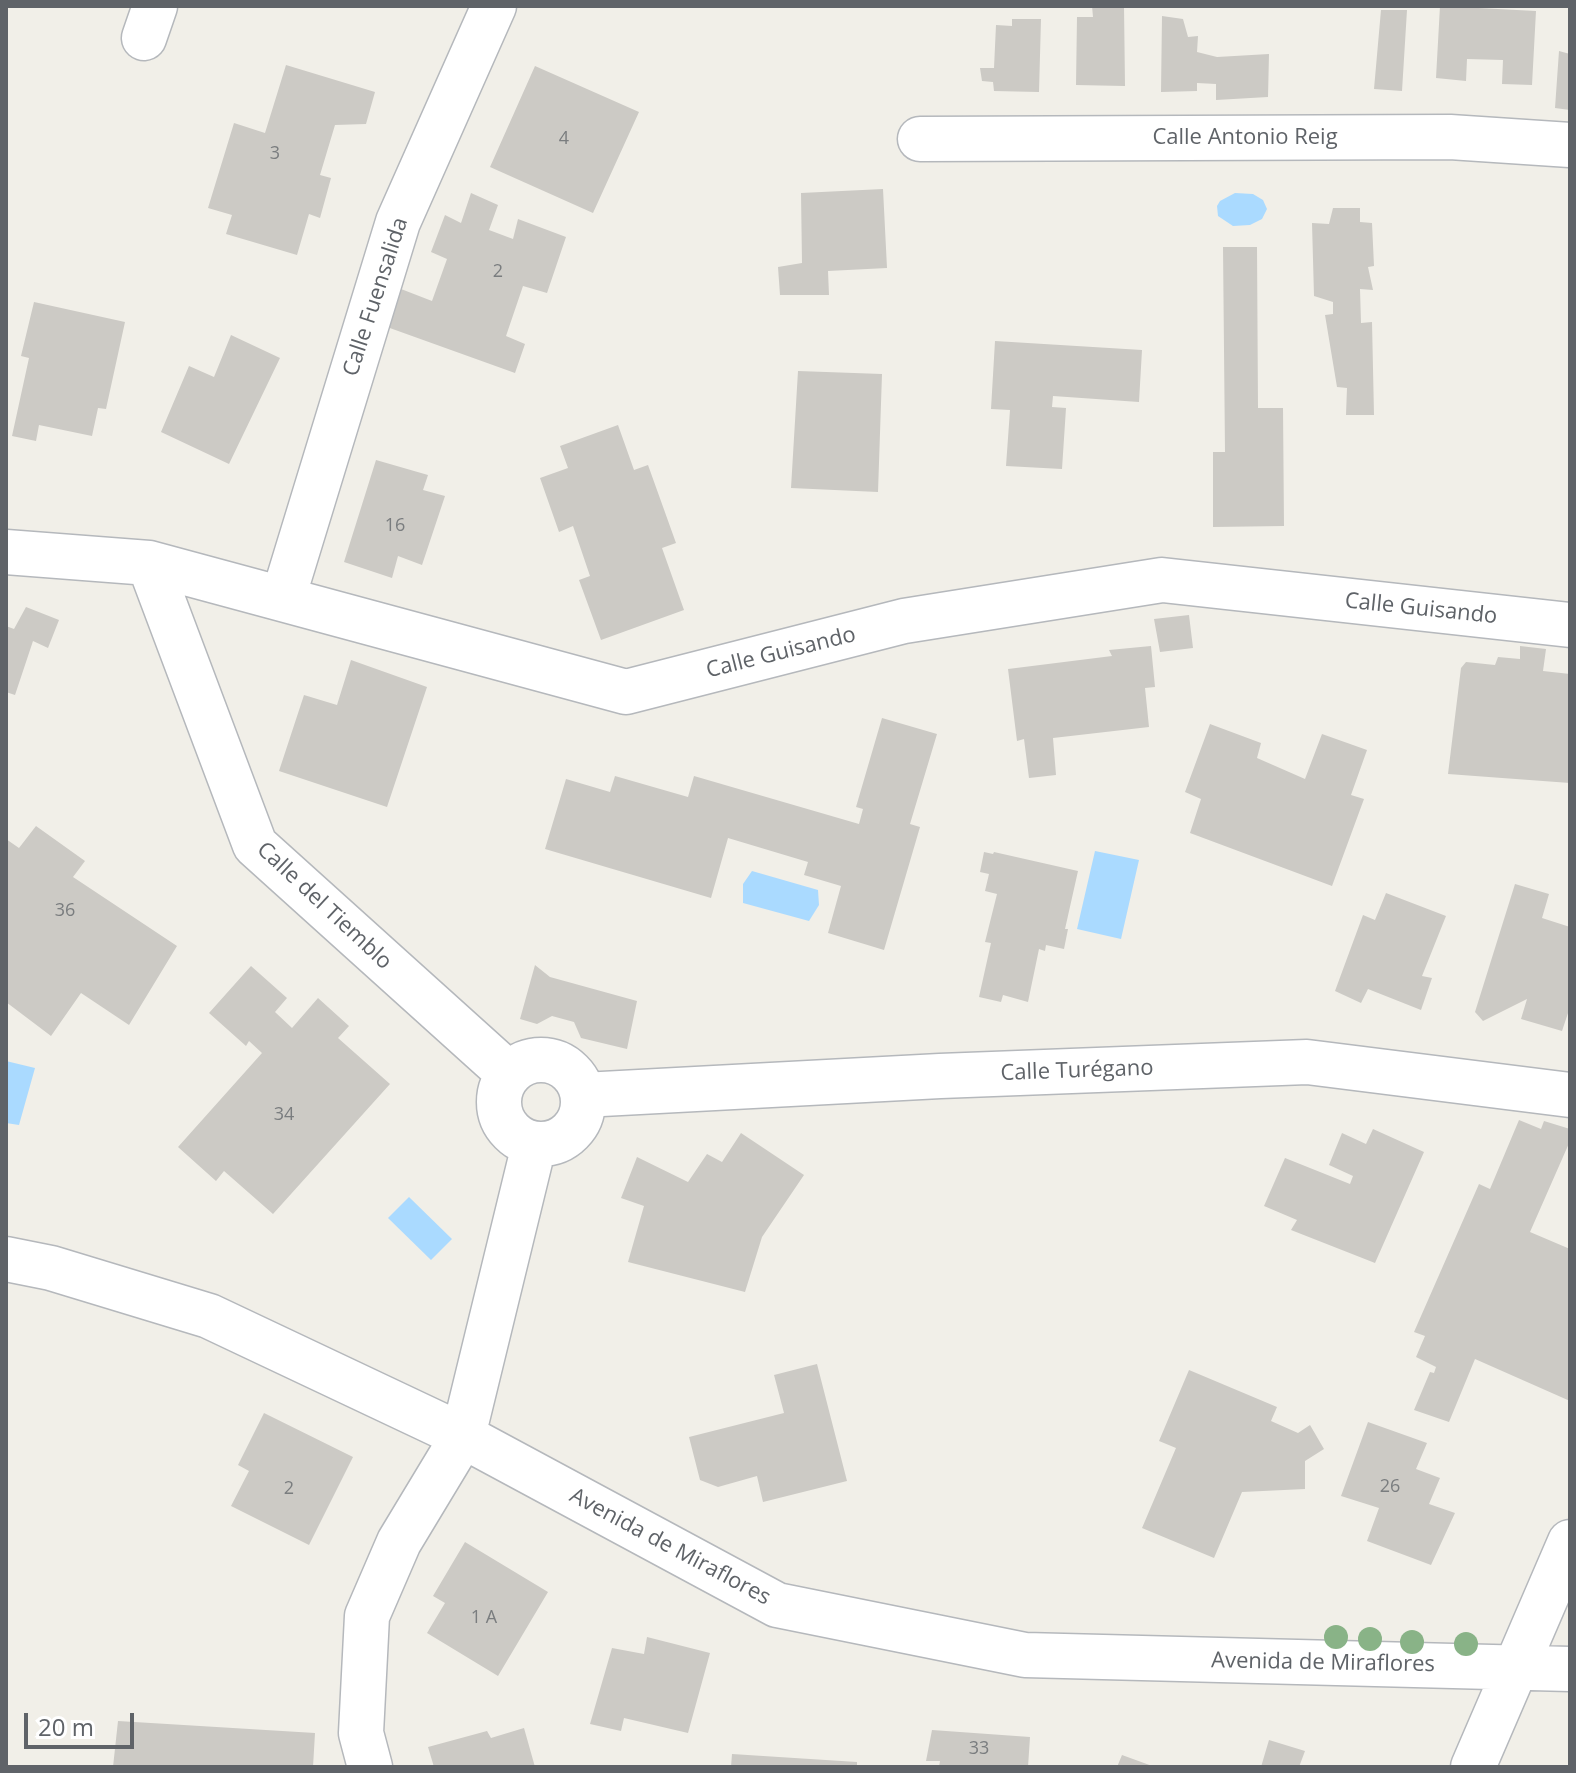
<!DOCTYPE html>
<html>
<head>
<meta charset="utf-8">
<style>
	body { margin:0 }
	#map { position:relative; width:1576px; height:1773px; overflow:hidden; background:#f1efe8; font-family:"Open Sans",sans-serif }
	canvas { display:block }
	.frame { position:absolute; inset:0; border:8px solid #5f6368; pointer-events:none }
	.scale { position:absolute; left:24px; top:1713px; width:110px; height:36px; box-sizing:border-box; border:4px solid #5f6368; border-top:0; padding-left:10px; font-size:24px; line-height:28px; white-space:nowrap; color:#5f6368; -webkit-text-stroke:6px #fff; paint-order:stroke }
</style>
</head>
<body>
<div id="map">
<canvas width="1576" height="1773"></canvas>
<div class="frame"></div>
<div class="scale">20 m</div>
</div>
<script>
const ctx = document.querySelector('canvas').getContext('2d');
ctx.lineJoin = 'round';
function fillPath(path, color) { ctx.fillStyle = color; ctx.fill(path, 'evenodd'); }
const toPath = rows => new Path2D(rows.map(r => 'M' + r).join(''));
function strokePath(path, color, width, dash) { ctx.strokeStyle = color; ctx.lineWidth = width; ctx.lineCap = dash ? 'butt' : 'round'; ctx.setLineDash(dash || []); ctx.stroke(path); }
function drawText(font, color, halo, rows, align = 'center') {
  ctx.font = font + ' "Open Sans",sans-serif'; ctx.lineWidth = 7; ctx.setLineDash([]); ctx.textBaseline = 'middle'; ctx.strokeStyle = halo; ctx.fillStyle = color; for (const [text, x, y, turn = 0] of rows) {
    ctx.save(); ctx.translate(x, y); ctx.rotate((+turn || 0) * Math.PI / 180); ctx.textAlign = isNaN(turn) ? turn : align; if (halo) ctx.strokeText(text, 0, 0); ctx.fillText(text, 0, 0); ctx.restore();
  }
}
fillPath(toPath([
	[1235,193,1253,194,1263,200,1267,209,1262,219,1250,225,1233,226,1218,216,1217,206,1220,201],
	[1095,851,1139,860,1121,939,1077,929],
	[752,871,818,890,819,905,809,921,743,903,743,884],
	[6,1061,35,1068,19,1125,6,1123],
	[409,1197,452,1239,431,1260,388,1218]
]), '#aadaff');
fillPath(toPath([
	[1092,6,1124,6,1125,86,1076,85,1077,17,1093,17],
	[1440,6,1536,11,1532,85,1502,84,1503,60,1467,59,1466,81,1436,78],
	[1381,10,1407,10,1402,91,1374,89],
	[1162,16,1183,19,1188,37,1198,36,1197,52,1217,57,1269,54,1268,97,1216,100,1216,84,1197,83,1197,91,1161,92],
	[1012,19,1041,19,1039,92,994,91,993,82,982,81,980,68,994,68,996,25,1012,26],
	[1559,51,1570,54,1570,110,1555,108],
	[286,65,375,92,366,124,335,125,320,175,331,178,320,218,309,214,297,255,226,234,232,215,208,208,234,123,265,133],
	[535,66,639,112,593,213,490,167],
	[883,189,887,268,828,271,829,295,780,295,778,267,802,263,801,193],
	[471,193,498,205,489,230,513,239,518,219,566,237,547,293,523,286,506,336,525,344,515,373,387,327,401,289,432,301,447,259,431,252,445,215,461,223],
	[1333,208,1360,208,1360,222,1372,223,1374,266,1368,267,1373,290,1360,289,1361,323,1372,322,1374,415,1346,415,1347,388,1337,387,1325,315,1333,314,1333,302,1314,296,1312,223,1329,224],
	[1223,247,1257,247,1258,408,1283,408,1284,526,1213,527,1213,452,1225,452],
	[34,302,125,322,106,409,98,408,92,436,39,425,36,441,12,436,29,358,21,356],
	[231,335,280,358,229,464,161,432,189,366,214,377],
	[995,341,1142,350,1139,402,1053,396,1052,407,1066,408,1062,469,1006,466,1010,410,991,409],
	[798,371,882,374,878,492,791,488],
	[618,425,634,470,648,465,676,543,662,548,684,610,601,640,579,580,590,576,573,526,559,532,540,478,568,468,560,446],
	[376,460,428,475,423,490,445,496,422,565,398,556,392,578,344,562],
	[26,607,59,620,48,648,33,641,15,695,6,692,6,626,14,629],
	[1189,615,1193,648,1160,652,1154,619],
	[1151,646,1155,687,1145,688,1149,727,1053,738,1056,775,1029,778,1024,739,1017,741,1008,669,1112,656,1109,650],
	[1520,646,1546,649,1543,671,1570,674,1570,783,1448,774,1461,668,1466,662,1495,665,1498,657,1520,659],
	[351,660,427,687,387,807,279,771,304,695,337,705],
	[882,718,937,734,910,824,920,827,884,950,828,933,841,886,804,875,808,862,728,838,711,898,545,849,566,779,610,792,615,776,688,797,694,776,859,824,863,809,856,807],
	[1210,724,1261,743,1257,758,1305,779,1322,734,1367,750,1351,795,1364,799,1332,886,1190,833,1201,799,1185,792],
	[36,826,85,861,73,877,177,946,129,1025,81,993,51,1036,6,1002,6,839,19,848],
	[984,852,993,854,994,852,1078,871,1065,929,1068,929,1064,949,1046,945,1045,951,1039,949,1028,1002,1003,995,1001,1002,979,997,991,943,985,942,997,894,985,891,989,874,980,872],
	[1515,884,1549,894,1542,918,1570,927,1570,1007,1562,1031,1521,1019,1527,999,1483,1021,1475,1012],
	[1386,893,1446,916,1422,976,1432,978,1421,1010,1368,989,1361,1003,1335,991,1363,915,1375,920],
	[535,965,550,977,637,1001,627,1049,581,1038,574,1022,552,1016,537,1024,520,1019],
	[251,966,287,998,275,1012,292,1028,318,998,349,1026,338,1038,390,1084,273,1214,224,1171,216,1181,178,1147,262,1053,249,1041,246,1046,209,1013],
	[1519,1120,1541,1129,1544,1121,1570,1129,1570,1141,1530,1232,1570,1249,1570,1401,1475,1359,1449,1422,1414,1410,1430,1372,1434,1373,1436,1367,1416,1357,1425,1336,1414,1332,1479,1184,1490,1189],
	[1373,1129,1424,1152,1375,1263,1291,1230,1297,1220,1264,1206,1285,1158,1350,1184,1353,1176,1329,1165,1342,1133,1366,1144],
	[741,1133,804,1175,762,1237,745,1292,628,1262,644,1206,621,1198,637,1157,688,1182,707,1154,722,1162],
	[817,1364,847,1481,763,1502,757,1476,718,1487,700,1480,689,1437,784,1413,774,1375],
	[1189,1370,1277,1407,1271,1421,1298,1433,1310,1425,1324,1449,1305,1461,1305,1489,1242,1492,1214,1558,1142,1528,1176,1448,1159,1441],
	[264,1413,353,1457,309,1545,231,1506,249,1471,238,1465],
	[1368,1422,1427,1443,1416,1469,1440,1478,1429,1504,1455,1513,1431,1565,1367,1541,1379,1508,1341,1496],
	[465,1542,548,1592,498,1676,427,1633,445,1603,433,1596],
	[647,1637,710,1653,688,1733,624,1718,621,1731,590,1724,612,1648,644,1654],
	[118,1721,315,1733,313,1767,113,1767],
	[524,1728,535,1767,434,1767,428,1747,487,1731,491,1738],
	[932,1730,1030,1737,1028,1767,939,1767,940,1761,926,1761],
	[1269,1740,1305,1751,1299,1767,1261,1767],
	[732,1754,857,1762,857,1767,731,1767],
	[1122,1755,1155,1767,1117,1767]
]), '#cccac5');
const street = toPath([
	[144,38,155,6],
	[920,139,1450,137,1570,145],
	[6,552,149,563,626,692,904,621,1162,580,1570,625],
	[149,563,255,845,509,1074],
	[283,598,398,222,494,6],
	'499 1102a42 42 0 1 1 84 0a42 42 0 1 1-84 0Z',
	[583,1095,940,1076,1307,1062,1570,1095],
	[6,1259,51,1268,209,1316,463,1436,777,1605,1025,1655,1570,1669],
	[370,1767,361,1733,367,1616,399,1542,463,1436,534,1145],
	[1473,1767,1570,1542]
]);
strokePath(street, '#b5b8bc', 47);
strokePath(street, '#fff', 44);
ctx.fillStyle = '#89b387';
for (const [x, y] of [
	[1336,1637],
	[1370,1639],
	[1412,1642],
	[1466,1644]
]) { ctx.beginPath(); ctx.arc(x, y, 12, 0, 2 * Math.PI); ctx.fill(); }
drawText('18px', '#7a7d7f', null, [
	["4",564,139],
	["3",275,154],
	["2",498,272],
	["16",395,526],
	["36",65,911],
	["34",284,1115],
	["26",1390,1487],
	["2",289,1489],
	["1 A",484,1618],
	["33",979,1749]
]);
drawText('22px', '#5f6368', '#fff', [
	["Calle Antonio Reig",1245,138],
	["Calle Fuensalida",376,297,-72],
	["Calle Guisando",1421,609,6],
	["Calle Guisando",781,653,-14],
	["Calle del Tiemblo",324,906,43],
	["Calle Turégano",1077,1071,-2],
	["Avenida de Miraflores",670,1547,28],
	["Avenida de Miraflores",1323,1663,1]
]);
</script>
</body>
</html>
